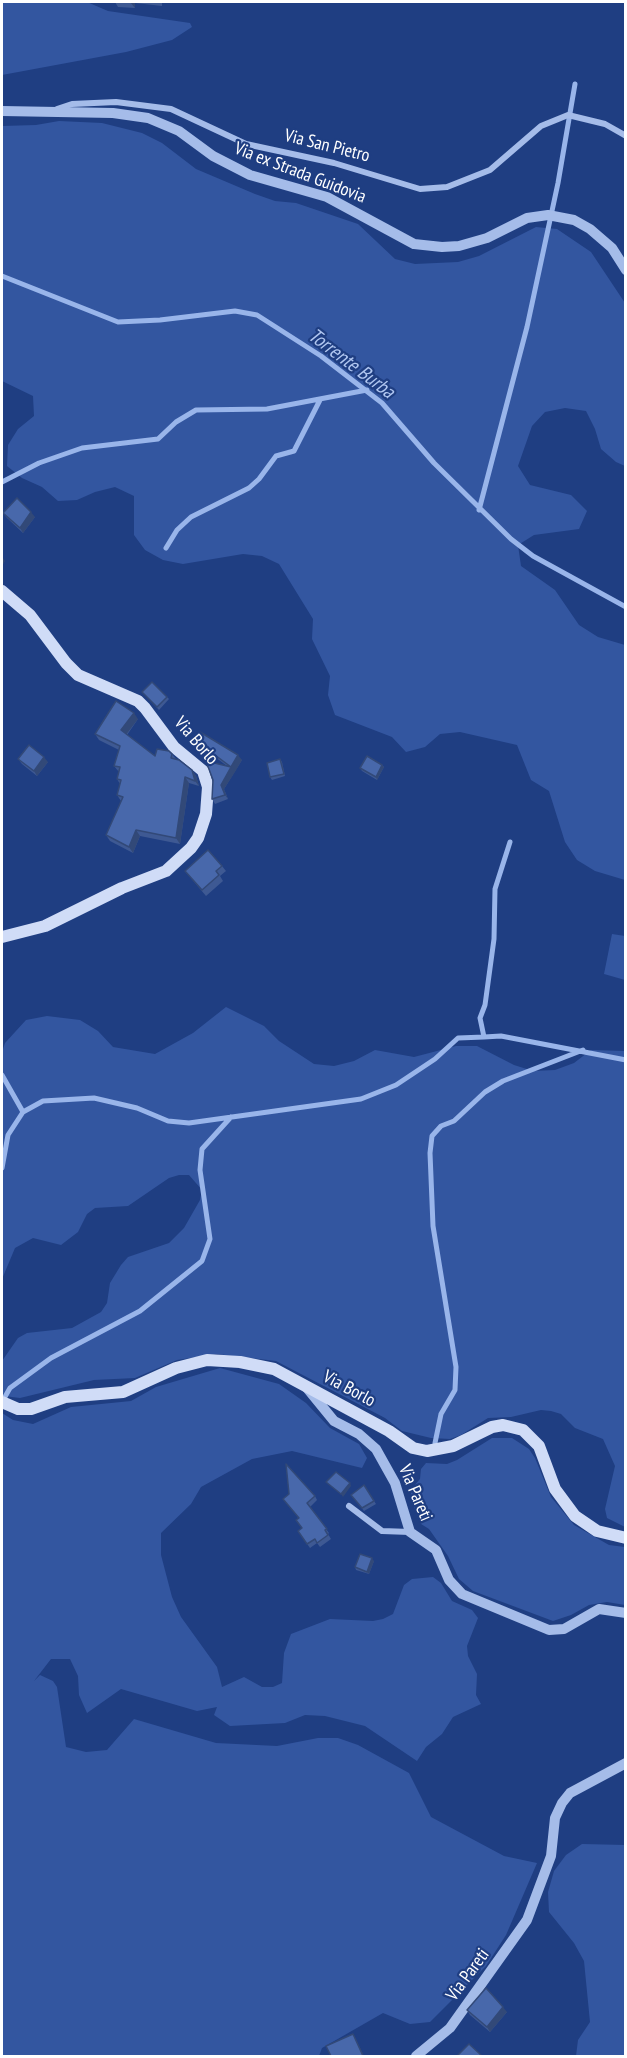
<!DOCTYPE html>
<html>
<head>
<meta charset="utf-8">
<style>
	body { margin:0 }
	#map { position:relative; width:627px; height:2058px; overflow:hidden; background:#1f3e82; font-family:"PT Sans Narrow",sans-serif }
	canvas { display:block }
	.frame { position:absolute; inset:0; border:3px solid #fff; pointer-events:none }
</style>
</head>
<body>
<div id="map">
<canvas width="627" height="2058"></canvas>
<div class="frame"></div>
</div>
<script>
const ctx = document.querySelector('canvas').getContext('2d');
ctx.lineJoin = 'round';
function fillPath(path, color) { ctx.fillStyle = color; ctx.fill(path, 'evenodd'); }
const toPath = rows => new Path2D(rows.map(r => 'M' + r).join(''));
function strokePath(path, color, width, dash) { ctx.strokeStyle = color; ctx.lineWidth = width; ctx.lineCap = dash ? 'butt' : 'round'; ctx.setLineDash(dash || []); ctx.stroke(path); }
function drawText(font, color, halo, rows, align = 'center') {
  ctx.font = font + ' "PT Sans Narrow",sans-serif'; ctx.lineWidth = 4.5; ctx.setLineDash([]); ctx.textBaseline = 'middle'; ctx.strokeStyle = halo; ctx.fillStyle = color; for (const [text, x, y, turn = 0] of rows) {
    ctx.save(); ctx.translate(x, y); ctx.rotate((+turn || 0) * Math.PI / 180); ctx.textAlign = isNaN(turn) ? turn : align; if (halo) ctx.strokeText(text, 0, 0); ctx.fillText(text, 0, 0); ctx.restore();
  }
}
fillPath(toPath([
	[2,2,87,2,108,11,190,23,192,27,172,40,126,52,2,75],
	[59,121,102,123,142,133,162,143,196,169,255,194,275,201,296,203,358,224,395,259,415,264,458,262,479,256,536,227,557,229,591,252,625,303,625,466,616,462,601,449,595,429,586,411,565,408,545,412,532,426,518,466,530,485,571,495,587,511,579,529,534,535,518,545,521,566,555,590,579,625,598,637,625,645,625,880,595,871,577,860,565,842,549,791,531,780,517,745,460,732,440,734,425,747,406,752,392,737,335,715,328,695,330,676,312,639,313,619,279,564,262,556,243,554,183,564,163,560,145,550,134,535,134,496,115,487,95,492,77,500,58,501,42,487,22,478,7,466,8,445,18,429,34,416,33,396,2,381,2,126,36,125],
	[612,934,625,936,625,980,604,974],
	[226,1007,264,1026,279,1041,314,1064,334,1066,354,1061,375,1050,414,1057,456,1046,477,1046,514,1065,533,1071,555,1070,574,1063,591,1050,625,1051,625,1527,607,1518,605,1509,615,1466,603,1439,575,1428,561,1414,551,1411,541,1410,511,1417,488,1418,461,1435,450,1439,431,1438,402,1431,385,1418,276,1361,217,1354,177,1360,135,1378,94,1380,20,1398,4,1396,2,1390,2,1361,18,1338,27,1333,72,1328,101,1312,107,1303,110,1283,121,1265,128,1257,169,1243,184,1228,200,1200,202,1190,189,1175,179,1175,169,1178,128,1206,95,1208,87,1214,78,1232,61,1245,33,1238,15,1248,2,1279,2,1052,5,1043,26,1020,47,1016,80,1020,98,1031,113,1047,155,1054,193,1033],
	[220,1368,279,1384,306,1403,330,1428,359,1444,367,1458,362,1468,292,1451,252,1459,201,1487,191,1504,161,1533,161,1555,172,1597,181,1617,217,1667,222,1687,244,1677,262,1687,273,1687,282,1683,284,1653,291,1634,330,1619,373,1621,383,1619,393,1614,404,1585,412,1579,433,1577,441,1583,452,1601,472,1610,478,1618,467,1646,468,1656,477,1674,476,1695,481,1704,453,1717,442,1734,426,1747,417,1761,365,1726,325,1716,305,1715,285,1723,230,1726,214,1715,217,1707,197,1711,121,1689,87,1713,79,1695,78,1676,70,1659,51,1659,34,1681,40,1675,53,1681,57,1687,66,1747,86,1752,107,1750,134,1719,216,1743,277,1746,318,1738,338,1738,358,1745,409,1773,431,1817,504,1856,537,1863,506,1935,486,1966,430,2022,410,2024,383,2013,322,2048,319,2056,2,2056,2,1413,13,1420,33,1424,71,1407,131,1401,156,1387],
	[492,1438,512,1438,529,1449,535,1458,551,1497,574,1525,609,1545,625,1547,625,1605,607,1602,589,1605,571,1615,553,1621,473,1591,459,1579,448,1556,429,1529,421,1524,410,1497,413,1487,420,1479,421,1469,426,1463,447,1464,457,1460],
	[582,1844,625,1845,625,2056,576,2056,578,2040,590,2022,584,1961,574,1943,549,1912,548,1892,554,1871,566,1855]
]), '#3356a0');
strokePath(toPath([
	[2,276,118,322,160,320,235,311,257,315,321,356,382,403,434,463,511,539,533,556,626,607],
	[2,482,39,463,82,448,158,439,176,422,196,410,267,409,367,390],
	[479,510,527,327,558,183,575,84],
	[166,548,177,530,191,517,249,488,259,479,276,456,294,451,320,400],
	[484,1037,480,1018,485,1005,494,939,495,889,510,842],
	[2,1075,23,1112],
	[2,1168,8,1135,23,1112,43,1101,94,1098,137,1108,168,1121,189,1123,361,1099,396,1085,435,1059,458,1038,484,1037,501,1036,626,1060],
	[2,1402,10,1388,51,1358,140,1311,202,1261,210,1239,200,1170,202,1149,231,1117],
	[435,1443,441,1414,455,1390,456,1367,433,1226,430,1153,432,1136,441,1126,454,1121,485,1092,503,1081,583,1050]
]), '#99b5ea', 5);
strokePath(toPath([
	[57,109,72,104,116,102,171,109,246,144,334,163,420,189,447,187,490,170,541,126,568,115,605,124,626,136],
	[349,1506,382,1531,410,1532]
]), '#a5bce9', 6);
strokePath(toPath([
	[2,111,113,113,148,118,179,131,213,156,250,175,327,197,414,244,442,247,459,246,487,238,527,218,548,215,574,220,590,229,612,248,626,270],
	[307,1388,334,1421,359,1434,376,1449,395,1483,410,1532,436,1550,449,1580,462,1594,549,1630,564,1629,599,1609,626,1613],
	[416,2056,450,2028,527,1920,551,1856,555,1818,562,1803,570,1793,626,1763]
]), '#a5bce9', 10);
strokePath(toPath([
	[2,591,30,615,66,663,78,675,138,701,145,708,174,747,203,771,208,787,206,814,198,838,191,848,166,871,122,888,45,926,2,937],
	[2,1402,18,1409,31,1409,65,1397,123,1392,176,1368,207,1360,240,1362,274,1369,389,1431,413,1448,427,1451,453,1446,492,1427,503,1425,523,1430,539,1446,555,1489,575,1516,597,1531,626,1538]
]), '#d0dcf7', 12);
fillPath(toPath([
	[115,2,162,2,162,6,135,3,135,8,118,7],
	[3,513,35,517,23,533,7,518],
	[142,692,167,697,169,699,159,710],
	[138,719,127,735,155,756,172,754,176,759,192,770,196,776,199,786,189,783,180,844,140,836,133,853,110,841,106,835,121,801,117,795,120,784,117,779,119,772,114,766,119,750,99,740,95,734],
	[195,740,242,760,224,789,228,799,215,804,212,799,227,766,199,745],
	[18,759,48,762,37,776,22,764],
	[280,759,282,762,285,776,272,780,270,777],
	[382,765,384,767,377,780,362,771,360,768],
	[222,866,226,871,220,876,223,881,206,896,185,871],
	[364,1485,376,1504,364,1511,351,1495],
	[289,1494,315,1496,317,1500,310,1507,329,1533,328,1534,331,1539,320,1547,317,1543,310,1548,298,1531,302,1529],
	[374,1561,369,1574,356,1570,355,1567],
	[467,2010,507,2012,490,2032,470,2015]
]), '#3e5993');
fillPath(toPath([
	[130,2,134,2,135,3,135,8],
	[31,512,35,517,23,533,20,528],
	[3,558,5,561,2,566,2,560],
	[134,713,138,719,125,736,121,730],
	[238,755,242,760,235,772,231,767],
	[44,757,48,762,37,776,34,771],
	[382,765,384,767,377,780,376,777],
	[231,767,235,772,224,789,228,799,225,795,221,785],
	[192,770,196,776,199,786,195,781],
	[185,777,189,783,180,844,176,838],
	[136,830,140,836,133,853,129,847],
	[350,1483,351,1486,343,1497,341,1494],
	[372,1558,374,1561,369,1574,367,1572],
	[503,2007,507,2012,490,2032,487,2027],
	[353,2034,356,2039,364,2056,363,2056]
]), '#324978');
const building = toPath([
	[17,498,31,512,20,528,3,513,17,498],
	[152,682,167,697,157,707,142,692,152,682],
	[116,701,134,713,121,730,155,756,157,749,169,751,172,754,171,758,179,760,192,770,195,781,185,777,176,838,136,830,129,847,106,835,123,797,117,795,121,780,117,779,120,767,114,766,120,746,95,734,116,701],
	[200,732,238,755,231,767,195,740,200,732],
	[29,745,44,757,34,771,18,759,29,745],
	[367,756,382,765,376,777,360,768,367,756],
	[280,759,284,774,270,777,267,763,280,759],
	[206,761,231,767,221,785,225,795,212,799,213,780,206,761],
	[208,850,222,866,216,871,219,875,202,890,185,871,208,850],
	[286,1464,315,1496,307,1503,327,1529,325,1530,328,1535,317,1543,315,1539,307,1544,298,1531,302,1528,296,1520,299,1518,283,1499,289,1494,286,1464],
	[336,1472,350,1483,341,1494,326,1482,336,1472],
	[364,1485,374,1501,362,1508,351,1495,364,1485],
	[360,1554,372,1558,367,1572,355,1567,360,1554],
	[486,1988,503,2007,487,2027,467,2010,486,1988],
	[353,2034,363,2056,331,2056,326,2046,353,2034],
	[469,2044,481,2055,479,2056,457,2056,469,2044]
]);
fillPath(building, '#4868ab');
strokePath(building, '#324978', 1.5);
drawText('18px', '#fff', '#1f3e82', [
	["Via San Pietro",327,146,14],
	["Via ex Strada Guidovia",300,173,21],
	["Via Borlo",196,741,49],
	["Via Borlo",349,1389,28],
	["Via Pareti",415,1493,67],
	["Via Pareti",468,1975,-54]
]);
drawText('italic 20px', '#b0c6f0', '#1f3e82', [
	["Torrente Burba",351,364,37]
]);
</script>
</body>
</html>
